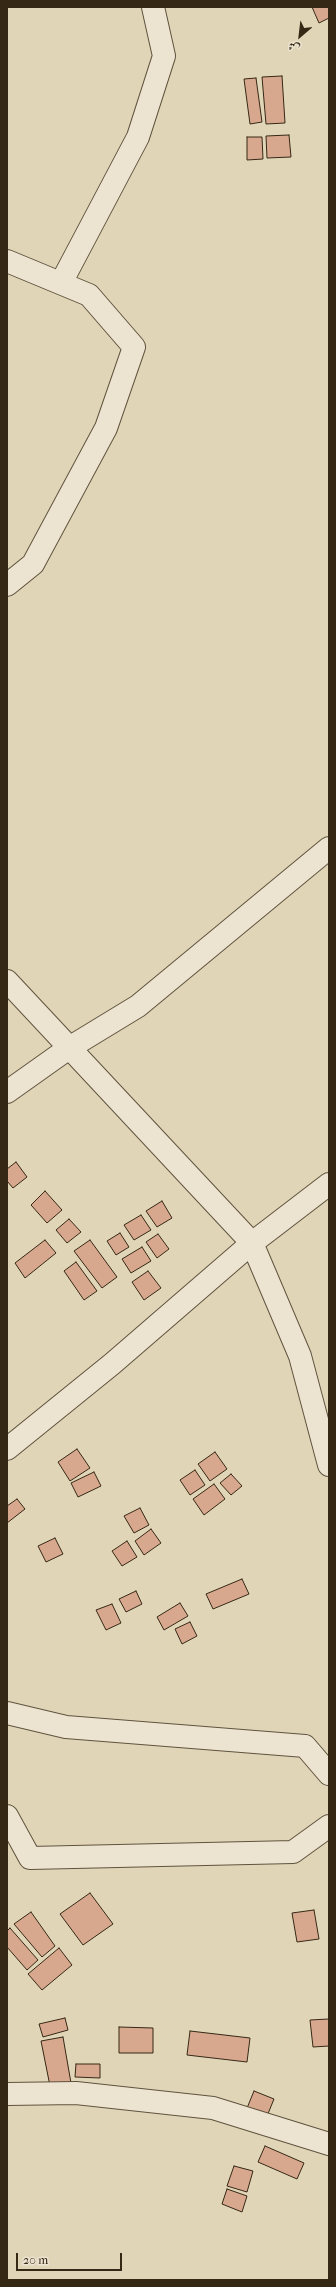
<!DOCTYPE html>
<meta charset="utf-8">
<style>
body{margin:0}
#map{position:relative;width:336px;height:2287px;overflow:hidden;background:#e1d5b8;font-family:"IM FELL French Canon",Amiri,serif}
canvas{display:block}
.frame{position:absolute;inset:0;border:8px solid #352815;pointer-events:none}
.north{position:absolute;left:280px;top:16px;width:40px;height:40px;-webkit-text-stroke:3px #ece4d1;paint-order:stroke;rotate:208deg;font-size:11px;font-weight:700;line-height:16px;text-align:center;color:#352815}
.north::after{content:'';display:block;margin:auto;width:14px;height:18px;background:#352815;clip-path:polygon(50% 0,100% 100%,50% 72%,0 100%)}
.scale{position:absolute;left:16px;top:2253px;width:106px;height:18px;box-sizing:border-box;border:2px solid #352815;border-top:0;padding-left:5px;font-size:12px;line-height:14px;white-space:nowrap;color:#352815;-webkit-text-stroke:3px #ece4d1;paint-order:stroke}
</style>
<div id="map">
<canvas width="336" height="2287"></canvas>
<div class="frame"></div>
<div class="north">ش</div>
<div class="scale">20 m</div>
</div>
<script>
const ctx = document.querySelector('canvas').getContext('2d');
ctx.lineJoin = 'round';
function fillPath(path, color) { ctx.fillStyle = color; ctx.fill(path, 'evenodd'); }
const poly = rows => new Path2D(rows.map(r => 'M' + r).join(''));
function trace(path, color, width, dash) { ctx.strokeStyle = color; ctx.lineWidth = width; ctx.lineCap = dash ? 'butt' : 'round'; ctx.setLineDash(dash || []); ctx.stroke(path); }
const building = poly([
 [312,7,329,7,329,18,319,23,312,7],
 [282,76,285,123,266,124,262,77,282,76],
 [256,78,262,122,250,124,244,79,256,78],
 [289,135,291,157,267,158,266,136,289,135],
 [247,137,262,137,263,159,247,160,247,137],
 [16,1162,27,1177,13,1188,7,1181,7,1169,16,1162],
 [45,1191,62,1210,47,1223,31,1205,45,1191],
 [162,1201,172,1218,157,1227,146,1211,162,1201],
 [141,1215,151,1230,134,1240,124,1225,141,1215],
 [69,1219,81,1232,67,1243,56,1230,69,1219],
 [120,1233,129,1247,116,1255,107,1241,120,1233],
 [158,1234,169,1249,157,1258,146,1242,158,1234],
 [45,1240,56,1253,25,1278,15,1263,45,1240],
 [90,1240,117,1277,102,1288,74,1251,90,1240],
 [142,1247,151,1261,131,1273,122,1259,142,1247],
 [76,1262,97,1291,84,1300,64,1271,76,1262],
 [148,1271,161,1288,144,1300,132,1282,148,1271],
 [77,1449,90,1468,70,1481,58,1462,77,1449],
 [215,1452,227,1469,210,1481,198,1464,215,1452],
 [195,1470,205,1485,190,1495,180,1480,195,1470],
 [94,1472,101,1486,78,1497,71,1483,94,1472],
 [231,1474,242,1486,231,1495,220,1483,231,1474],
 [214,1484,225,1499,204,1515,193,1499,214,1484],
 [17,1499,25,1509,7,1523,7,1506,17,1499],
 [140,1508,149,1525,134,1533,124,1516,140,1508],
 [151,1529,161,1543,144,1555,135,1541,151,1529],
 [55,1538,63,1554,46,1562,38,1546,55,1538],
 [127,1541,137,1557,122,1566,112,1551,127,1541],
 [242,1579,249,1594,213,1609,206,1594,242,1579],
 [136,1591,142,1604,126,1612,119,1599,136,1591],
 [180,1603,188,1616,164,1630,157,1617,180,1603],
 [112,1604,121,1623,106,1630,96,1610,112,1604],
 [190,1622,197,1636,182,1644,175,1629,190,1622],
 [90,1893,113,1924,83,1945,60,1914,90,1893],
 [314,1910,319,1939,297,1942,292,1913,314,1910],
 [31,1912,55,1946,42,1957,14,1924,31,1912],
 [10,1928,38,1960,27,1970,7,1947,7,1931,10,1928],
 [59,1948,72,1965,42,1990,28,1974,59,1948],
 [65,2018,68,2030,43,2037,39,2024,65,2018],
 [329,2019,329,2046,313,2047,310,2020,329,2019],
 [119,2027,153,2028,153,2053,119,2053,119,2027],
 [190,2031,250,2038,247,2062,187,2055,190,2031],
 [63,2037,71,2083,50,2086,41,2041,63,2037],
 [76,2064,100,2064,100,2078,75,2077,76,2064],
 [254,2091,274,2099,265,2121,245,2113,254,2091],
 [265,2146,304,2163,297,2179,258,2162,265,2146],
 [234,2166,253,2171,247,2192,227,2186,234,2166],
 [227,2189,247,2196,242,2212,222,2204,227,2189]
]);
const street = poly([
 [7,261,89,295,134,347,106,428,33,564,7,585],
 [61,283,138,137,164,56,153,7],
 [7,981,252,1243,300,1356,329,1465],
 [7,1092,69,1048,138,1006,329,848],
 [7,1449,112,1364,252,1243,329,1184],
 [7,1713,66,1727,305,1746,329,1774],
 [7,1816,30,1858,293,1852,329,1826],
 [7,2094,76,2093,213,2108,329,2144]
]);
fillPath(building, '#d8a88e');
trace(building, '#352815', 1);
trace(street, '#60533e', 24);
trace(street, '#ece4d1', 22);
</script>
